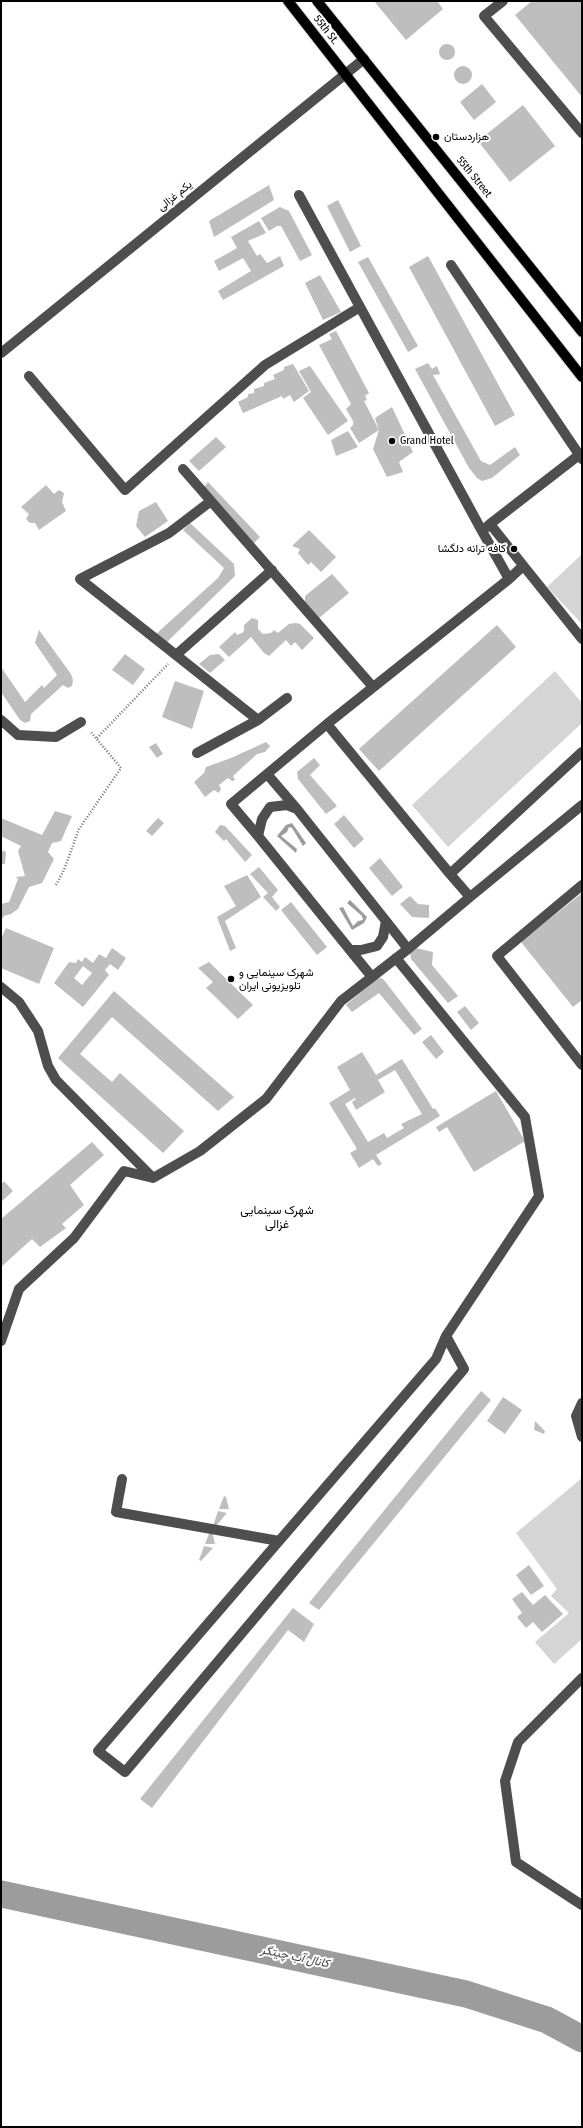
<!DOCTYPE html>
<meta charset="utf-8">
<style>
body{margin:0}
#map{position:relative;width:583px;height:2128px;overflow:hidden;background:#fff;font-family:"Fira Sans Condensed",sans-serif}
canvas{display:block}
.frame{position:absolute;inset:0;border:2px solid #000;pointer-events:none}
</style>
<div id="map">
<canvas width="583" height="2128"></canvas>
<div class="frame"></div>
</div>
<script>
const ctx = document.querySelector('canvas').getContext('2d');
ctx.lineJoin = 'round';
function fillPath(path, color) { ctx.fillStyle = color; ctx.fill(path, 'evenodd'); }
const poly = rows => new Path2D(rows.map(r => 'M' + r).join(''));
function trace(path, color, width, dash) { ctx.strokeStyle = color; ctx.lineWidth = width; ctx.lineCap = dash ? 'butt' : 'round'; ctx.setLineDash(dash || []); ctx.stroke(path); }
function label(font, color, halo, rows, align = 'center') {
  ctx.font = font + ' "Fira Sans Condensed",Vazirmatn,sans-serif'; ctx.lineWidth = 4; ctx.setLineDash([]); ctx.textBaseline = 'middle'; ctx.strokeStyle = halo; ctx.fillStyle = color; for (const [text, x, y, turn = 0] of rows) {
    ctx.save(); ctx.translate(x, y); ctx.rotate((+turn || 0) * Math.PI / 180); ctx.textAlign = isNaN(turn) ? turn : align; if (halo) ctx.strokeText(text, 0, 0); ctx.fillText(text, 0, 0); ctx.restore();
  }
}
const green = poly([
 [582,554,582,624,547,587],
 [555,671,582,703,582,723,448,847,412,805],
 [582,1478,582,1639,554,1664,535,1642,569,1613,551,1596,557,1589,516,1533]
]);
const water = poly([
 [292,823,306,843,303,846,292,828,289,827,287,832,281,836,297,849,296,853,277,836,286,825],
 [350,900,367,917,364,923,352,930,339,908,343,907,353,926,358,921,363,920,362,916,347,903]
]);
const river = poly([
 [1,1894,466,1994,547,2020,582,2039]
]);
const building = poly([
 [374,1,437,1,443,9,406,40],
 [532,1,582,1,582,97,515,15],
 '439 52a8 8 0 1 1 16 0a8 8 0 1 1-16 0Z',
 '454 75a9 9 0 1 1 18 0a9 9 0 1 1-18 0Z',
 [482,84,496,102,474,120,460,102],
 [523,105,555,146,510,182,478,141],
 [269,185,274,200,214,237,209,221],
 [338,200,361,246,350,252,327,206],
 [280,207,289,211,312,255,300,261,281,226,277,226,269,231,261,218],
 [259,221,266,233,248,241,257,256,260,254,267,263,280,256,284,266,223,300,218,291,251,271,243,258,219,271,214,261,237,248,231,237],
 [428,256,515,415,495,426,409,267],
 [368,257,418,346,408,352,358,262],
 [320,275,341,312,323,320,305,283],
 [336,331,369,393,365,396,367,400,364,401,379,430,359,443,350,428,353,425,353,421,346,409,351,404,319,345,332,339,329,334],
 [428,363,432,369,437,366,440,374,433,375,481,461,490,465,515,447,520,455,492,478,482,481,477,478,469,468,415,369],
 [293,364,309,391,294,402,290,395,283,399,282,396,243,413,238,402,248,397,248,394,254,393,254,389,264,386,264,383,275,379,273,375,284,370,284,367],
 [310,366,348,421,328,435,303,398,311,392,299,371],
 [392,407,413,452,399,462,403,472,387,477,373,449,379,430,375,418],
 [348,431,358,447,336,456,331,440],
 [216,437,226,447,199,471,189,461],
 [208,482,260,537,253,544,204,487],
 [46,485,54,494,59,490,64,493,62,502,66,511,39,530,35,523,30,523,26,519,29,514,21,507],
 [156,502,168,521,145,537,136,526,139,511],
 [190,523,234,564,235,576,167,642,156,634,218,578,224,568,183,530],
 [309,530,336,557,321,572,311,562,308,565,298,553,300,549,292,546],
 [332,574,349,593,319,618,305,603,305,596],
 [252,618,258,620,258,629,263,634,271,633,274,630,278,633,289,624,296,623,300,624,314,638,302,650,295,642,291,646,286,640,269,656,264,653,251,637,229,657,219,647,235,632,237,635,242,633,244,631,244,625],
 [497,625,516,647,379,771,359,749],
 [39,630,71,674,73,680,72,686,68,688,63,685,31,714,30,721,25,723,20,720,1,692,1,667,25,702,42,685,44,688,57,675,35,643],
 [125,654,145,669,133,685,112,670],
 [219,654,225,660,210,673,199,664,210,655],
 [175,681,204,691,192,729,162,717],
 [266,742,270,746,265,752,257,754,233,776,235,780,232,781,228,778,219,785,221,789,219,793,214,790,205,797,194,782,204,773,206,767,231,758],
 [156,743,163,754,157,758,149,747],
 [314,758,320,765,310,775,337,806,326,814,298,779,297,772],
 [55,811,72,816,61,841,52,843,48,852,54,859,42,883,29,887,18,909,11,914,4,916,1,920,1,904,9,902,18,879,16,877,25,876,18,851,21,846,1,836,1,818,42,835],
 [344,815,364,839,354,848,334,824],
 [158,818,164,823,152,836,146,831],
 [220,825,225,826,252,855,245,862,226,839,224,841,215,832],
 [1,850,6,852,5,864,1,864],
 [380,858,403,887,392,896,369,868],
 [259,867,278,890,272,897,280,907,276,911,263,897,268,893,250,874],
 [247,875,261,897,225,921,236,948,230,951,217,917,236,906,224,886],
 [582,893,582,1000,573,1007,521,942],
 [410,896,418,904,429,905,429,918,412,917,400,904],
 [291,902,327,947,317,955,281,910],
 [6,928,54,948,39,984,1,968,1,939],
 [112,948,126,958,118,970,110,964,105,970,109,975,83,1007,54,983,69,962,76,963,78,959,82,962,85,957,93,963,99,954,106,958],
 [83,966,92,973,82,985,74,978],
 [416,948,433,952,432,965,458,996,448,1003,411,959,410,952],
 [209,962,253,1005,238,1019,206,988,213,982,198,968],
 [381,978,384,980,422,1029,414,1035,379,993,352,1012,346,1005,376,979],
 [114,991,234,1097,218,1111,112,1017,80,1054,112,1082,120,1073,184,1131,163,1153,58,1058],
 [465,1006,479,1023,471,1030,457,1012],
 [431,1035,444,1052,436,1059,422,1042],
 [362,1052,376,1075,402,1059,433,1109,435,1108,440,1116,376,1155,382,1164,378,1166,373,1159,359,1168,350,1153,357,1149,329,1103,350,1090,337,1067],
 [395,1070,422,1114,401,1124,404,1128,387,1138,384,1133,368,1142,345,1104,355,1098,356,1099,352,1102,356,1110,385,1092,378,1080],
 [496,1091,525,1141,474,1172,447,1127,439,1132,436,1127],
 [92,1142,104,1155,70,1185,84,1205,62,1224,66,1228,40,1247,32,1239,1,1267,1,1219],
 [4,1181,13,1191,1,1202,1,1185],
 [481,1391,491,1400,319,1610,309,1603],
 [503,1397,522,1410,505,1434,487,1421],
 [535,1421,545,1431,544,1434,534,1430],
 [224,1496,226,1497,229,1509,219,1509],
 [218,1511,227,1513,216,1526,213,1526],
 [210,1531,212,1531,215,1544,205,1544],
 [204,1546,213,1548,201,1561,199,1560],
 [529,1565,544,1586,531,1595,516,1575],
 [522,1592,533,1605,545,1595,563,1614,542,1632,533,1622,526,1628,517,1617,522,1613,512,1599],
 [293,1608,314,1624,304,1642,288,1630,152,1808,140,1799]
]);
const path = poly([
 [97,738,168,664],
 [56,885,64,870,79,829,121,768,90,731]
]);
const minor = poly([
 [503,1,484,16,582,133],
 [299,195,482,531,490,524],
 [451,265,582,459],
 [1,353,364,59],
 [29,376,125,490,265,365,360,307],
 [579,455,490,524,582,639],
 [183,469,373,687],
 [482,531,509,579,327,724,450,874,582,752],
 [509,579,523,566],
 [176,655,80,579,169,533,211,501],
 [1,720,18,735,56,737,81,722],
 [258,720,287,698],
 [197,753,258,720,176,655,272,570],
 [267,774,297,809],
 [258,836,231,804,327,724],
 [582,885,497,956,582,1065],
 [470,897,582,805],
 [386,921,408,949],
 [350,950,361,950,377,946,383,937,386,921,297,809,287,805,270,807,262,819,258,836,350,950,372,977],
 [396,958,525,1117,539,1196,446,1336,436,1359,98,1751,125,1772,464,1369,446,1336],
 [1,987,19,1002,38,1031,48,1066,56,1080,153,1178],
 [1,1341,19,1289,74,1238,124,1171,153,1178,200,1151,266,1099,341,1001,408,949,470,897,450,874],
 [582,1403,576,1416,582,1437],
 [122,1479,116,1512,279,1541],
 [582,1678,518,1742,505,1781,516,1862,582,1905]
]);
const major = poly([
 [288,1,582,377],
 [317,1,582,332]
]);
const markers = [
 [436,137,4,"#000"],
 [392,441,4,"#000"],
 [514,549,4,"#000"],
 [231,979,4,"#000"]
];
const streetNames = [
 ["55th St.",326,30,52],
 ["55th Street",474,177,51],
 ["یکم غزالی",175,196,-39]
];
const poiNames = [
 ["هزاردستان",444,137],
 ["Grand Hotel",400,441],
 ["کافه ترانه دلگشا",506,549,"right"],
 ["شهرک سینمایی و",239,973],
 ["تلویزیونی ایران",239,986]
];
const neighbourhoodNames = [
 ["شهرک سینمایی",277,1211],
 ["غزالی",277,1225]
];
const waterNames = [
 ["کانال آب چیتگر",295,1957,12]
];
fillPath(green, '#d5d5d5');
fillPath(water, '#9c9c9c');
trace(river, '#9c9c9c', 27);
fillPath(building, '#bebebe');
trace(major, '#dbdbdb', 12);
trace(path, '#707070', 2.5, [1, 2]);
trace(minor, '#4e4e4e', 10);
trace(major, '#000', 10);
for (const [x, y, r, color] of markers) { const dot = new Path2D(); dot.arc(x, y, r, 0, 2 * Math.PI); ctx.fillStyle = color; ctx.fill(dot); trace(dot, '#fff', 1.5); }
label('11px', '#000', '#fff', streetNames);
label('11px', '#000', '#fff', poiNames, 'left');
label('12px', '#000', '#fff', neighbourhoodNames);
label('italic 12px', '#3d3d3d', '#fff', waterNames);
</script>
